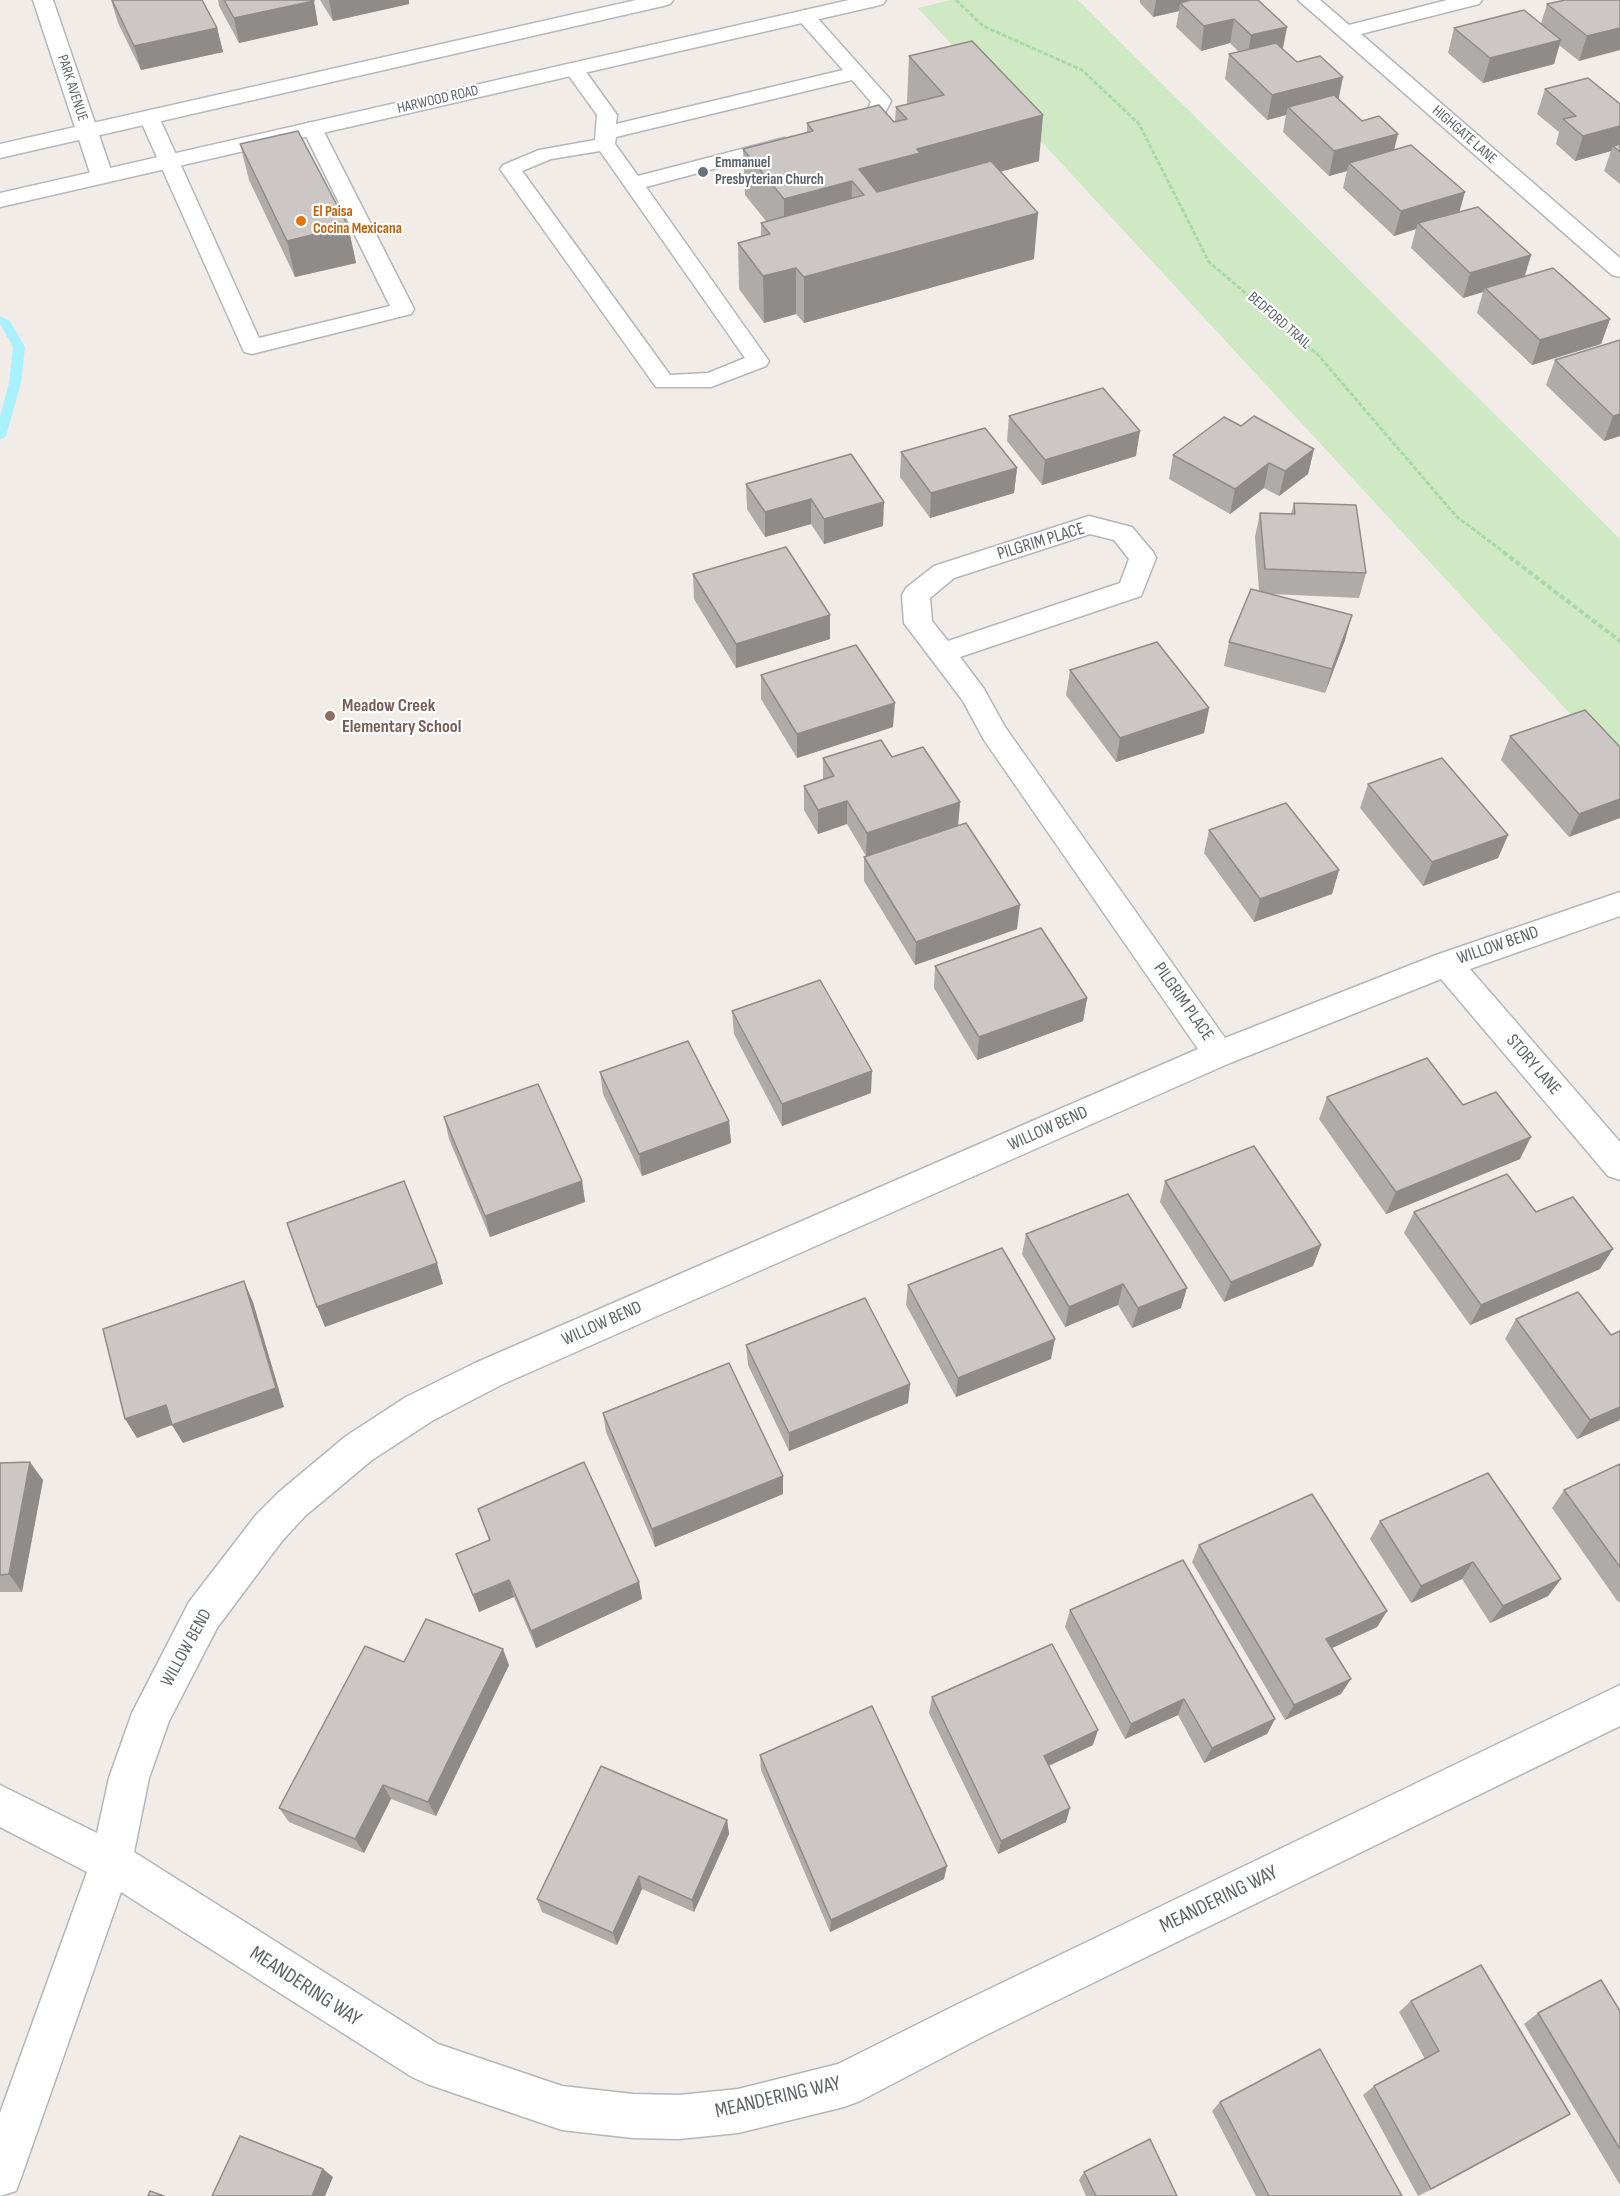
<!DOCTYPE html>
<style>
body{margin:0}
canvas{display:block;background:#f1ece7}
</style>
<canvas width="1620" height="2196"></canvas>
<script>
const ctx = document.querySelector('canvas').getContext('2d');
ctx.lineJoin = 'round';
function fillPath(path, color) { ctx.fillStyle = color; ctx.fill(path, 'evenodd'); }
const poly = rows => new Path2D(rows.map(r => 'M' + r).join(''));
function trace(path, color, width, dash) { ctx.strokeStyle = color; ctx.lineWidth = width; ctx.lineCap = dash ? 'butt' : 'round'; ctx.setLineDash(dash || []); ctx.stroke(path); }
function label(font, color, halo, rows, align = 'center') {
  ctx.font = font + ' "Sofia Sans Condensed",sans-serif'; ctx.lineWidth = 4.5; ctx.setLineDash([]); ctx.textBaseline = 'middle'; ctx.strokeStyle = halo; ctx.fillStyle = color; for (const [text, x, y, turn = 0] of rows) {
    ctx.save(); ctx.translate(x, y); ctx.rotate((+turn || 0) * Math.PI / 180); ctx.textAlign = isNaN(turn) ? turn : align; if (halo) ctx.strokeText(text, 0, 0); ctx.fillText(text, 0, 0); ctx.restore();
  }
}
const green = poly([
 [951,0,1078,0,1620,539,1620,768,918,8]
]);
const stream = poly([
 [0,316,10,321,25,347,21,383,6,436,0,440,0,416,9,383,13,347,0,324,0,316]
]);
const pathFar1 = poly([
 [956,0,983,26,1082,70,1139,124,1209,262,1318,355,1456,516,1505,553]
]);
const path = poly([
 [1503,552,1620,641]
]);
const lane = poly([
 [805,10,812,12,888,97,891,101,882,119,854,131,840,131,837,127,840,123,867,111,871,102,852,80,616,137,615,144,638,176,784,138,791,140,794,144,791,148,646,187,769,361,766,366,711,387,656,387,500,169,503,165,539,150,595,140,597,115,564,69,567,65,581,65,617,115,616,124,843,70,795,16,805,10],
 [600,151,745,358,708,373,670,375,522,171,551,159,600,151],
 [149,111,156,113,159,117,259,338,390,306,302,128,305,124,312,122,319,124,322,128,414,309,411,314,252,354,244,352,139,117,142,113,149,111]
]);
const street = poly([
 [33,0,53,0,113,176,110,181,94,181,91,176,33,0],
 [1298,0,1320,0,1349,25,1447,0,1482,0,1479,4,1361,34,1620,258,1620,277,1612,275,1298,0],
 [1089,516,1132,527,1153,552,1156,558,1141,596,960,657,984,689,1005,727,1225,1038,1436,955,1620,892,1620,916,1470,969,1620,1142,1620,1180,1608,1176,1441,979,1230,1063,501,1385,432,1421,372,1460,305,1516,282,1541,217,1628,169,1721,149,1778,134,1852,438,2044,562,2086,633,2094,679,2095,738,2089,838,2064,954,2006,1620,1685,1620,1726,984,2036,860,2101,844,2107,738,2133,679,2139,633,2138,562,2130,427,2084,412,2077,121,1892,22,2175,16,2191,0,2196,0,2113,87,1872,0,1827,0,1785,97,1833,109,1778,132,1713,189,1602,256,1515,279,1492,346,1436,406,1397,475,1363,1198,1049,984,740,963,701,904,623,902,595,906,588,934,566,1089,516],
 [1090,534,1114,540,1129,559,1120,583,948,641,932,621,930,598,954,578,1090,534]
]);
const secondary = poly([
 [636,0,673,0,670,4,663,6,0,158,0,144,636,0],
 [849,0,886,0,883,4,876,6,0,207,0,193,849,0]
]);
const wall = poly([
 [111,0,217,28,223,52,141,70,118,23],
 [218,0,313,0,318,25,239,43,219,6],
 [320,0,409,0,409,4,333,21],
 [1140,0,1258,0,1287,27,1283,49,1395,150,1459,212,1531,255,1525,276,1610,319,1601,344,1532,365,1477,313,1483,292,1463,298,1411,248,1416,229,1394,236,1343,188,1347,171,1329,176,1283,132,1286,115,1267,120,1225,79,1229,54,1239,52,1230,43,1201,51,1176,27,1179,11,1153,17,1140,3],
 [1620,0,1579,61,1559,45,1554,64,1483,83,1448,53,1454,28,1541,24,1547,4],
 [909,56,1039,161,1000,172,1034,259,804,323,796,314,764,323,739,289,738,243,761,236,761,223,766,221,745,195,743,149,807,133,807,123,895,122,896,107,908,104,907,102],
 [1545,89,1620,104,1620,184,1604,171,1611,151,1575,161,1556,144,1559,132,1537,114],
 [240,144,348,226,356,263,295,277,249,180],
 [1620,340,1620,436,1604,441,1546,385,1555,360],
 [1009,416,1136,456,1042,485,1007,441],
 [1241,426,1314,449,1308,474,1279,496,1264,488,1230,514,1169,479,1173,455],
 [901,452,1017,468,1014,493,930,518,900,477],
 [851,454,883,526,824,544,811,524,765,537,747,509,746,484],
 [1294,503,1366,573,1359,598,1271,594,1345,640,1325,693,1224,666,1229,642,1259,591,1255,537,1260,513,1291,514],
 [693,574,830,639,736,668,694,599],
 [1070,670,1209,708,1204,733,1116,762,1066,695],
 [761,675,893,727,797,758,761,699],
 [1510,736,1620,747,1569,837,1501,760],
 [892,757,960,802,958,826,866,856,847,824,818,834,804,810,804,786,823,780,823,758],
 [1368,784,1508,835,1498,858,1423,886,1360,808],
 [1209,830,1339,870,1332,894,1254,922,1204,853],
 [864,857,1017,929,915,965,864,881],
 [935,966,1087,998,1083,1021,977,1060,934,988],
 [732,1011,871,1093,782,1126,734,1034],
 [600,1072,729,1121,731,1143,642,1176,603,1094],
 [1327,1097,1463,1105,1520,1159,1386,1214,1319,1119],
 [444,1117,582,1181,585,1202,490,1237,449,1139],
 [1165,1181,1321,1245,1313,1266,1224,1302,1160,1202],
 [1414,1212,1536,1212,1600,1269,1470,1325,1404,1233],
 [1026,1234,1181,1308,1132,1328,1118,1305,1065,1327,1022,1254],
 [908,1285,1051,1359,956,1397,906,1305],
 [1516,1319,1611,1335,1620,1420,1577,1439,1505,1339],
 [746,1345,910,1384,908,1403,789,1451,748,1365],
 [603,1413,783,1494,655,1547,606,1432],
 [0,1463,43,1480,22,1592,0,1592],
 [1620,1464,1620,1601,1618,1602,1552,1508,1564,1490],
 [478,1509,639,1582,642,1599,536,1648,514,1597,479,1612,456,1554,489,1540],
 [1380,1521,1561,1579,1548,1596,1490,1623,1462,1579,1411,1603,1370,1539],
 [1199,1545,1387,1611,1377,1627,1332,1648,1341,1694,1285,1720,1192,1562],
 [1070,1610,1275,1719,1267,1734,1204,1763,1178,1715,1125,1739,1065,1627],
 [404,1662,509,1665,436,1816,391,1799,364,1853,289,1822,279,1808],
 [932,1697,1093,1745,1049,1766,1066,1822,998,1854,929,1713],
 [760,1755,944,1879,830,1932,761,1770],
 [727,1820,729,1834,694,1912,642,1889,617,1945,542,1912,537,1899],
 [1411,2001,1570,2114,1418,2196,1363,2095,1374,2086,1425,2059,1399,2012],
 [1620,2011,1620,2185,1524,2024,1538,2013],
 [1220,2102,1402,2196,1256,2196,1212,2111],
 [1084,2172,1177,2196,1086,2196,1079,2180]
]);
const shadedWall = poly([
 [329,0,409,0,409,4,333,21],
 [1156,0,1225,0,1180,3,1179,11,1153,17],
 [314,1,318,25,239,43,234,18],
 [1234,19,1230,43,1201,51,1204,26],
 [1287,27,1282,51,1247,60,1251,35],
 [217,28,223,52,141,70,134,46],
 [1620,28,1620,50,1579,61,1587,36],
 [1561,40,1554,64,1483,83,1490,58],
 [1343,77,1338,102,1288,107,1286,115,1267,120,1272,95],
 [1043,115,1039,161,919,194,864,195,859,169,917,149],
 [1620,126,1620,148,1613,146,1611,151,1575,161,1583,136],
 [1398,134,1392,159,1349,163,1347,171,1329,176,1334,151],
 [852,181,851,227,784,245,784,199],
 [1465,192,1458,217,1418,223,1416,229,1394,236,1401,211],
 [1038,213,1034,259,804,323,804,277],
 [348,226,356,263,295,277,287,241],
 [1531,255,1523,280,1485,288,1483,292,1463,298,1470,273],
 [796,268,796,314,764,323,763,276],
 [1610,319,1601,344,1532,365,1540,340],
 [1620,414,1620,436,1604,441,1613,416],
 [1140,431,1136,456,1042,485,1045,460],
 [1314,449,1308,474,1279,496,1285,471],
 [1269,463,1264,488,1230,514,1235,489],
 [1017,468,1014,493,930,518,931,493],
 [811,499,811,524,765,537,765,512],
 [884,502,883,526,824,544,824,519],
 [830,615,830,639,736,668,736,644],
 [1352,615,1345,640,1325,693,1332,669],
 [895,703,893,727,797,758,797,734],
 [1209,708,1204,733,1116,762,1120,738],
 [1620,799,1620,818,1569,837,1579,814],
 [847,801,847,824,818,834,818,810],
 [960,802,958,826,866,856,867,833],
 [1508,835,1498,858,1423,886,1432,862],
 [1339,870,1332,894,1254,922,1260,899],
 [1020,905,1017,929,915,965,916,942],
 [1087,998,1083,1021,977,1060,979,1037],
 [872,1071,871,1093,782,1126,782,1104],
 [729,1121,731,1143,642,1176,639,1154],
 [1531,1137,1520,1159,1386,1214,1396,1192],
 [582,1181,585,1202,490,1237,485,1216],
 [1321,1245,1313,1266,1224,1302,1231,1282],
 [1613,1249,1600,1269,1470,1325,1481,1305],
 [437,1263,443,1284,325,1327,317,1307],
 [244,1281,253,1302,284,1407,183,1443,172,1425,137,1438,125,1419,166,1405],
 [1123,1284,1118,1305,1065,1327,1069,1307],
 [1187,1288,1181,1308,1132,1328,1138,1308],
 [1055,1339,1051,1359,956,1397,958,1378],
 [910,1384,908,1403,789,1451,789,1433],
 [1620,1407,1620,1420,1577,1439,1590,1420],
 [30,1462,43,1480,22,1592,9,1574],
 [783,1476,783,1494,655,1547,652,1529],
 [1473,1562,1462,1579,1411,1603,1421,1586],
 [1561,1579,1548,1596,1490,1623,1503,1606],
 [509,1580,514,1597,479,1612,473,1595],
 [639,1582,642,1599,536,1648,531,1631],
 [1387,1611,1377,1627,1317,1655,1326,1639],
 [503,1649,509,1665,436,1816,428,1802],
 [1351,1679,1341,1694,1285,1720,1294,1705],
 [1184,1699,1178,1715,1125,1739,1131,1724],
 [1275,1719,1267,1734,1204,1763,1212,1748],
 [1098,1730,1093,1745,1039,1770,1044,1756],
 [383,1785,391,1799,364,1853,355,1839],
 [1070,1808,1066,1822,998,1854,1001,1841],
 [727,1820,729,1834,694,1912,692,1900],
 [947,1866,944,1879,830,1932,831,1920],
 [639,1876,642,1889,617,1945,613,1933],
 [1570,2114,1555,2123,1419,2196,1431,2189],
 [323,2169,333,2177,325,2196,312,2196]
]);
const building = poly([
 [112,0,202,0,217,28,134,46,112,0],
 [224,0,313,0,314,1,234,18,224,0],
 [1191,0,1258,0,1287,27,1251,35,1234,19,1204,26,1180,3,1191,0],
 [1565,0,1620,0,1620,28,1587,36,1547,4,1565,0],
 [1524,10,1561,40,1490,58,1454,28,1524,10],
 [972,41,1043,115,917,149,920,153,859,169,877,192,991,161,1038,213,804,277,796,268,763,276,738,243,770,234,761,223,864,195,852,181,784,199,743,149,813,131,807,123,879,105,894,122,907,119,896,107,944,95,909,56,972,41],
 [1276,43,1297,62,1320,56,1343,77,1272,95,1229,54,1276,43],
 [1588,78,1620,104,1620,126,1583,136,1563,119,1576,116,1545,89,1588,78],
 [1334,95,1362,121,1379,116,1398,134,1334,151,1288,107,1334,95],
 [298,131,348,226,287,241,240,144,298,131],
 [1620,144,1620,152,1613,146,1620,144],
 [1411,145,1465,192,1401,211,1349,163,1411,145],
 [1478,207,1531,255,1470,273,1418,223,1478,207],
 [1553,268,1610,319,1540,340,1485,288,1553,268],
 [1620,340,1620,414,1613,416,1555,360,1620,340],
 [1103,388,1140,431,1045,460,1009,416,1103,388],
 [1254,416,1314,449,1285,471,1269,463,1235,489,1173,455,1224,417,1241,426,1254,416],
 [985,428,1017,468,931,493,901,452,985,428],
 [851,454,884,502,824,519,811,499,765,512,746,484,851,454],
 [1294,503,1356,505,1366,573,1265,569,1260,513,1295,514,1294,503],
 [786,547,830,615,736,644,693,574,786,547],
 [1251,589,1352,615,1332,669,1229,642,1251,589],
 [1157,642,1209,708,1120,738,1070,670,1157,642],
 [856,645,895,703,797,734,761,675,856,645],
 [1585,710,1620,747,1620,799,1579,814,1510,736,1585,710],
 [881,740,892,757,923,747,960,802,867,833,847,801,818,810,804,786,834,776,823,758,881,740],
 [1442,758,1508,835,1432,862,1368,784,1442,758],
 [1286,803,1339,870,1260,899,1209,830,1286,803],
 [966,823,1020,905,916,942,864,857,966,823],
 [1041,928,1087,998,979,1037,935,966,1041,928],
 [820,980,872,1071,782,1104,732,1011,820,980],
 [688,1041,729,1121,639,1154,600,1072,688,1041],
 [1427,1058,1463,1105,1496,1092,1531,1137,1396,1192,1327,1097,1427,1058],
 [538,1084,582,1181,485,1216,444,1117,538,1084],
 [1254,1146,1321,1245,1231,1282,1165,1181,1254,1146],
 [1507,1174,1536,1212,1573,1197,1613,1249,1481,1305,1414,1212,1507,1174],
 [404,1181,437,1263,317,1307,287,1223,404,1181],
 [1128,1194,1187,1288,1138,1308,1123,1284,1069,1307,1026,1234,1128,1194],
 [1002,1248,1055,1339,958,1378,908,1285,1002,1248],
 [244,1281,276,1388,172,1425,166,1405,125,1419,103,1329,244,1281],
 [1578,1292,1611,1335,1620,1331,1620,1407,1590,1420,1516,1319,1578,1292],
 [865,1298,910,1384,789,1433,746,1345,865,1298],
 [729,1363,783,1476,652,1529,603,1413,729,1363],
 [30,1462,9,1574,0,1575,0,1463,30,1462],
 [584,1462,639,1582,531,1631,509,1580,473,1595,456,1554,490,1540,478,1509,584,1462],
 [1620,1464,1620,1567,1564,1490,1620,1464],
 [1488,1473,1561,1579,1503,1606,1473,1562,1421,1586,1380,1521,1488,1473],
 [1312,1494,1387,1611,1326,1639,1351,1679,1294,1705,1199,1545,1312,1494],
 [1183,1560,1275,1719,1212,1748,1184,1699,1131,1724,1070,1610,1183,1560],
 [426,1619,503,1649,428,1802,383,1785,355,1839,279,1808,365,1646,404,1662,426,1619],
 [1052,1644,1098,1730,1044,1756,1070,1808,1001,1841,932,1697,1052,1644],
 [872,1706,947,1866,831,1920,760,1755,872,1706],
 [601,1766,727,1820,692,1900,639,1876,613,1933,537,1899,601,1766],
 [1481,1965,1570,2114,1431,2189,1374,2086,1439,2051,1411,2001,1481,1965],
 [1601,1980,1620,2011,1620,2149,1538,2013,1601,1980],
 [1320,2049,1402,2196,1269,2196,1220,2102,1320,2049],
 [240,2136,323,2169,312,2196,212,2196,240,2136],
 [1150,2139,1177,2196,1096,2196,1084,2172,1150,2139],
 [150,2191,164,2196,148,2196,150,2191]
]);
const markers = [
 [703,172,6,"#6b7280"],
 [301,221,6,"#e8710a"],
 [330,716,6,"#8d6e63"]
];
const farStreetnames = [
 ["PARK AVENUE",72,88,72],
 ["HARWOOD ROAD",438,100,-13],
 ["HIGHGATE LANE",1464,135,41],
 ["BEDFORD TRAIL",1279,321,41]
];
const farWorshipnames = [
 ["Emmanuel",715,163],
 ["Presbyterian Church",715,180]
];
const farFoodnames = [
 ["El Paisa",313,212],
 ["Cocina Mexicana",313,229]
];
const streetNames = [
 ["PILGRIM PLACE",1041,542,-17],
 ["WILLOW BEND",1498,946,-19],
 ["PILGRIM PLACE",1183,1002,55],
 ["STORY LANE",1533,1065,49],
 ["WILLOW BEND",1048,1129,-24],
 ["WILLOW BEND",602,1324,-24],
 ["WILLOW BEND",187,1648,-61]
];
const educationNames = [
 ["Meadow Creek",342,706],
 ["Elementary School",342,727]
];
const nearStreetnames = [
 ["MEANDERING WAY",1219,1900,-26],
 ["MEANDERING WAY",305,1987,33],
 ["MEANDERING WAY",778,2098,-13]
];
fillPath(green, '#cee9c3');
fillPath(stream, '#a9f1ff');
trace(lane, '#b2b7ba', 3);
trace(street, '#b2b7ba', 3);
trace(secondary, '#b3b9bc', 3);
trace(pathFar1, '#a7dba6', 3, [4.5, 2]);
trace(path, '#a7dba6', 4, [5, 3]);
fillPath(lane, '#fff');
fillPath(street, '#fff');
fillPath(secondary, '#fff');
fillPath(wall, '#afaba9');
fillPath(shadedWall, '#8f8b89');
fillPath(building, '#ccc7c4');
trace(building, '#8f8b89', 1.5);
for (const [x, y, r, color] of markers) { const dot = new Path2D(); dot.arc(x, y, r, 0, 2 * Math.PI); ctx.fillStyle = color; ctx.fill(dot); trace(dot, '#fff', 2); }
label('15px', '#5e6568', '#fff', farStreetnames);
label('bold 15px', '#5b616d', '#fff', farWorshipnames, 'left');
label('bold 15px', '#c56008', '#fff', farFoodnames, 'left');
label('18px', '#5e6568', '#fff', streetNames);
label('bold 18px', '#785e54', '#fff', educationNames, 'left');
label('21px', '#5e6568', '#fff', nearStreetnames);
</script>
